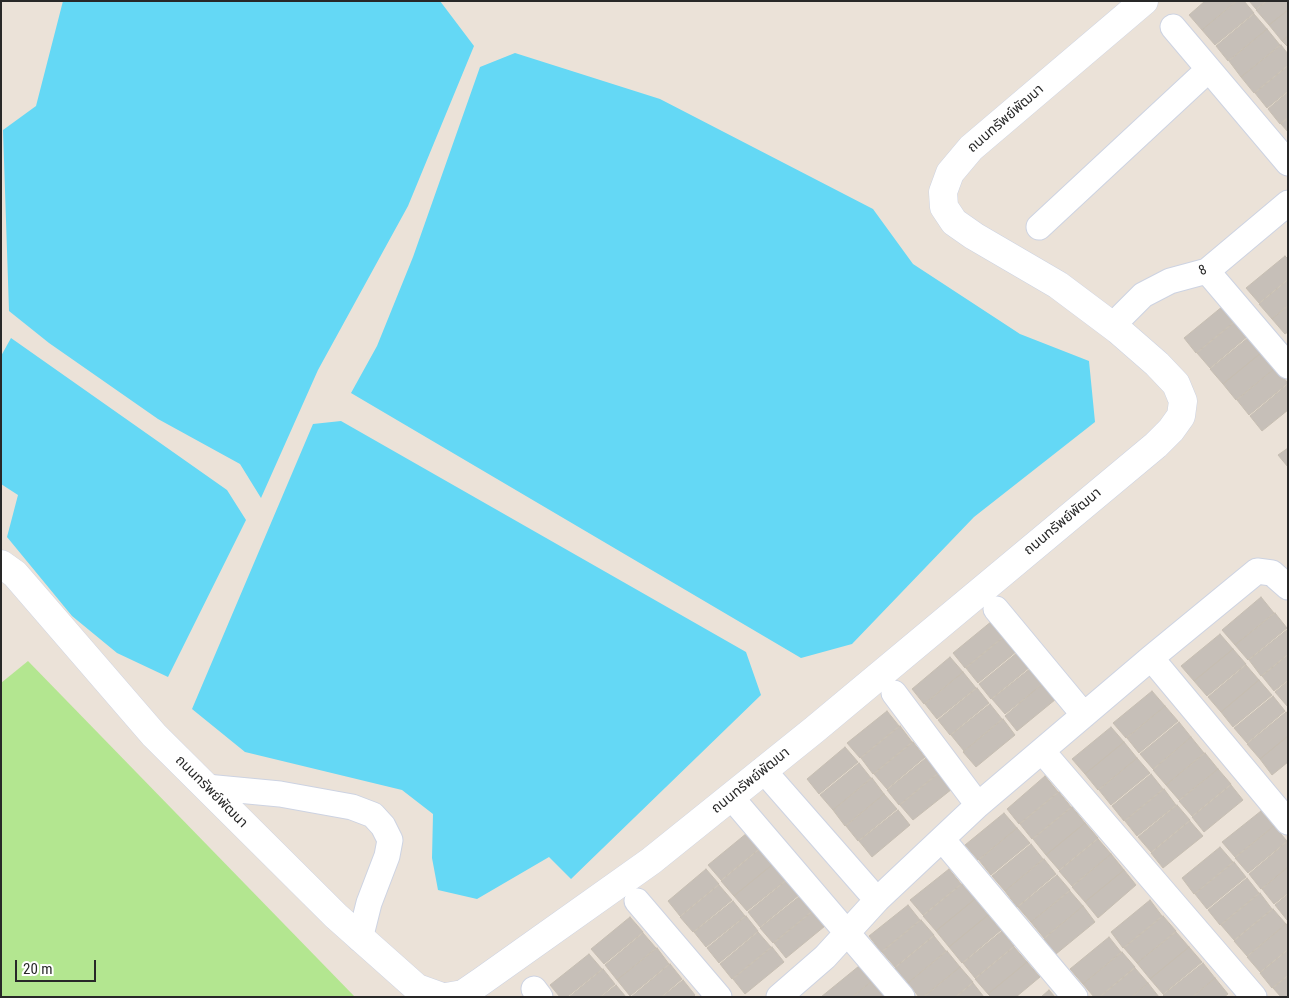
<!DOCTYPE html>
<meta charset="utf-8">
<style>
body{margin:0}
#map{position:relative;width:1289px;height:998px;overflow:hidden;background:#ebe2d8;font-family:"Roboto Condensed",sans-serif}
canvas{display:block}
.frame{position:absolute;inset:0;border:2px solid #282828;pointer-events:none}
.scale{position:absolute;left:15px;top:960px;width:81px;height:22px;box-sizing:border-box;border:2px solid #282828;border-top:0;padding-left:6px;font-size:15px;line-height:18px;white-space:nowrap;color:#282828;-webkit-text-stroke:4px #fff;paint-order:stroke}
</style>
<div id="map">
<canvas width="1289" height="998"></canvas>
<div class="frame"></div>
<div class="scale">20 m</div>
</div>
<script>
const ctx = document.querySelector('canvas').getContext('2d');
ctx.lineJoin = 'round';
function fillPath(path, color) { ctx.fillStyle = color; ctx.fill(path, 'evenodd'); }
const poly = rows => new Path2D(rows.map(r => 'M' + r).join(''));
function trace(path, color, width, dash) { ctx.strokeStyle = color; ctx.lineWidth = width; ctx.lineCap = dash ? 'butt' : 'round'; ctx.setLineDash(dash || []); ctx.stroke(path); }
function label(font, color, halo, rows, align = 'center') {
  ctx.font = font + ' "Roboto Condensed","Noto Sans Thai",sans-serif'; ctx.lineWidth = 4.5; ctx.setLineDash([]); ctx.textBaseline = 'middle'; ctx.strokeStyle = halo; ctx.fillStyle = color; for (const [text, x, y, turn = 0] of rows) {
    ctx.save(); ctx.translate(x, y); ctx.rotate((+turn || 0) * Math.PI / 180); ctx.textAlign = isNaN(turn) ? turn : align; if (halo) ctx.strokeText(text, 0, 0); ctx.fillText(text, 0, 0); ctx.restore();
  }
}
const green = poly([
 [28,661,355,997,1,997,1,683]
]);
const water = poly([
 [63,1,440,1,474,46,408,206,318,370,261,498,240,464,158,419,49,343,9,311,3,130,36,106],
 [515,53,660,99,873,209,913,264,1020,334,1089,361,1095,422,974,517,852,644,801,658,351,393,377,346,413,257,480,67],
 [11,338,227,490,246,520,168,677,117,653,72,616,7,537,18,495,1,484,1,356],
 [341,421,746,652,761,695,571,879,549,857,477,899,438,890,432,858,433,814,402,790,245,752,192,709,313,424]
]);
const building = poly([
 [1205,1,1236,1,1202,30,1189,15,1205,1],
 [1237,1,1244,1,1254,13,1215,45,1202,30,1237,1],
 [1249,1,1266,1,1256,9,1249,1],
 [1267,1,1288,1,1288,10,1269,25,1256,10,1267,1],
 [1288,10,1288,36,1282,41,1269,25,1288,10],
 [1254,14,1267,29,1228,61,1216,46,1254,14],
 [1267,29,1280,45,1241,77,1229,61,1267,29],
 [1288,36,1288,47,1282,41,1288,36],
 [1281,45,1288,54,1288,65,1254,93,1241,77,1281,45],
 [1288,66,1288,91,1267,108,1255,93,1288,66],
 [1288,92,1288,117,1280,124,1268,109,1288,92],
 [1288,118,1288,132,1281,124,1288,118],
 [1285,256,1288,259,1288,279,1259,303,1246,288,1285,256],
 [1288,280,1288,305,1272,319,1259,304,1288,280],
 [1223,306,1235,321,1196,353,1184,338,1223,306],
 [1288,306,1288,332,1285,334,1272,319,1288,306],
 [1236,321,1248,336,1210,368,1197,353,1236,321],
 [1249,337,1262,352,1223,384,1210,369,1249,337],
 [1262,352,1275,368,1236,400,1223,384,1262,352],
 [1275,368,1288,383,1249,415,1237,400,1275,368],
 [1288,384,1288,410,1262,431,1250,416,1288,384],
 [1288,448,1288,467,1278,455,1288,448],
 [1261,597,1274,613,1235,645,1222,630,1261,597],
 [1275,613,1287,628,1248,660,1235,645,1275,613],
 [992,621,1004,636,965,668,953,653,992,621],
 [1288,629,1288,654,1261,676,1249,660,1288,629],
 [1220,634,1233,649,1194,681,1181,666,1220,634],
 [1005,636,1017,651,978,683,966,668,1005,636],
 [1233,649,1246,664,1207,696,1194,681,1233,649],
 [1018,652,1030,667,991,699,979,684,1018,652],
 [1288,655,1288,680,1274,691,1262,676,1288,655],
 [950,657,963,672,924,704,912,689,950,657],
 [1246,665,1259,680,1221,712,1208,697,1246,665],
 [1031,668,1044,683,1005,714,992,699,1031,668],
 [963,672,976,688,937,719,925,704,963,672],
 [1259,680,1272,695,1233,727,1221,712,1259,680],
 [1288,681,1288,707,1275,692,1288,681],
 [1043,683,1056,699,1017,731,1005,716,1043,683],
 [977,688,989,703,950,735,938,720,977,688],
 [1152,691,1165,706,1126,738,1113,723,1152,691],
 [1273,696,1285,711,1247,743,1234,728,1273,696],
 [990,704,1002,719,964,751,951,735,990,704],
 [1165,706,1178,721,1139,753,1127,738,1165,706],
 [887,711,899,726,860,758,847,743,887,711],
 [1286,712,1288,714,1288,736,1260,759,1247,744,1286,712],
 [1003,719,1015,735,976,767,963,752,1003,719],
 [1179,722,1191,737,1153,769,1140,754,1179,722],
 [900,726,912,742,873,774,861,758,900,726],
 [1111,727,1124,742,1085,774,1072,759,1111,727],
 [1288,736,1288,762,1272,775,1260,759,1288,736],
 [1191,737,1204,753,1166,785,1153,770,1191,737],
 [913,742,925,757,887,789,874,774,913,742],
 [1124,742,1137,758,1098,790,1085,774,1124,742],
 [845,747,858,762,819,794,807,779,845,747],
 [1205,753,1218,769,1179,800,1166,785,1205,753],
 [926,758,938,773,899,805,887,790,926,758],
 [1137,758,1150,773,1111,805,1099,790,1137,758],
 [859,763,871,778,833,810,820,795,859,763],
 [1218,769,1231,784,1192,816,1179,801,1218,769],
 [939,773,952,789,913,820,900,805,939,773],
 [1151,774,1163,789,1124,821,1112,806,1151,774],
 [1045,776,1058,792,1019,824,1007,809,1045,776],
 [872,778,884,794,845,826,833,810,872,778],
 [1231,785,1243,800,1204,832,1192,817,1231,785],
 [1164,789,1176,805,1137,836,1125,821,1164,789],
 [1059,792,1071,807,1032,839,1020,824,1059,792],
 [884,794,897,809,858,841,846,826,884,794],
 [1177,805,1190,820,1151,852,1138,837,1177,805],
 [1072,807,1085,823,1046,855,1033,839,1072,807],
 [898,810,910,825,872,857,859,841,898,810],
 [1261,811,1274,826,1235,857,1222,842,1261,811],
 [1004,813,1017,828,978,860,965,845,1004,813],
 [1190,821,1203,836,1163,868,1151,853,1190,821],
 [1085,823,1098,838,1059,870,1046,855,1085,823],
 [1274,826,1287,841,1248,873,1235,858,1274,826],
 [1017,828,1030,843,991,875,979,860,1017,828],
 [747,833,760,848,721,880,708,865,747,833],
 [1098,839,1111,854,1072,886,1059,871,1098,839],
 [1288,841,1288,867,1261,889,1249,874,1288,841],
 [1031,844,1043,859,1005,891,992,876,1031,844],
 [1220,847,1233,862,1194,894,1182,878,1220,847],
 [760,849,773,864,734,896,721,881,760,849],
 [1111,854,1124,870,1085,902,1072,887,1111,854],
 [1044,859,1056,874,1017,907,1005,891,1044,859],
 [1234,862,1246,877,1207,909,1195,894,1234,862],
 [773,864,786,880,747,911,734,896,773,864],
 [1288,867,1288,893,1274,904,1262,889,1288,867],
 [706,869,719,884,680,916,668,901,706,869],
 [949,869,961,884,923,915,910,900,949,869],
 [1124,870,1136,885,1098,918,1085,902,1124,870],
 [1057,875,1070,890,1031,922,1018,907,1057,875],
 [1247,878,1259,893,1220,925,1208,910,1247,878],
 [787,880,799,895,760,927,748,912,787,880],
 [962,884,975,899,936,931,923,916,962,884],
 [719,885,732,900,693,932,680,917,719,885],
 [1070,891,1083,906,1044,938,1031,922,1070,891],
 [1260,893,1272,909,1234,940,1221,925,1260,893],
 [1288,894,1288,920,1287,920,1275,905,1288,894],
 [800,896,812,911,773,943,760,928,800,896],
 [975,899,988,915,949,947,936,931,975,899],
 [1150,900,1162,916,1123,948,1111,932,1150,900],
 [733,901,745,916,706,947,694,932,733,901],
 [908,905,920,920,881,952,869,936,908,905],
 [1083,906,1095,922,1056,954,1044,939,1083,906],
 [1273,909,1286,924,1247,956,1234,941,1273,909],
 [813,911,825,926,786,958,774,943,813,911],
 [988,915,1001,930,962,963,949,947,988,915],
 [746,916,758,931,719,963,707,948,746,916],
 [1163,916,1176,931,1137,963,1124,948,1163,916],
 [630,917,643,932,604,964,591,949,630,917],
 [921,920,934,935,895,967,882,952,921,920],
 [1286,924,1288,926,1288,949,1260,972,1247,957,1286,924],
 [1002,931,1014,946,975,978,963,963,1002,931],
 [758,932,771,947,732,979,720,964,758,932],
 [1176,932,1189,947,1150,979,1137,963,1176,932],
 [643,933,656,948,617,980,605,965,643,933],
 [934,936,946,951,908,983,895,968,934,936],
 [1109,937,1121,952,1083,984,1070,969,1109,937],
 [772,947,784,962,745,994,733,979,772,947],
 [1014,947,1027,962,988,994,975,979,1014,947],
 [1189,947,1202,962,1163,994,1150,979,1189,947],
 [657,948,669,964,630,996,617,980,657,948],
 [1288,950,1288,975,1272,988,1260,973,1288,950],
 [947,951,960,967,923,997,919,997,908,983,947,951],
 [1122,952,1135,967,1099,997,1094,997,1083,984,1122,952],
 [589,954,602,969,567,997,560,997,550,985,589,954],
 [1027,962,1040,977,1016,997,991,997,988,994,1027,962],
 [1203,963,1215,978,1192,997,1165,997,1163,995,1203,963],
 [670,964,682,979,661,997,631,997,670,964],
 [859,966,872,981,852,997,821,997,859,966],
 [960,967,973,982,955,997,924,997,960,967],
 [1135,968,1148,983,1131,997,1100,997,1135,968],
 [603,969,615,984,600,997,569,997,603,969],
 [1288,976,1288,997,1281,997,1273,988,1288,976],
 [1215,978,1228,994,1224,997,1193,997,1215,978],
 [683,980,695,995,693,997,662,997,683,980],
 [872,981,885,997,853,997,872,981],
 [973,983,984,997,956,997,973,983],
 [1148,983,1159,997,1132,997,1148,983],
 [616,985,626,997,601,997,616,985],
 [1049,990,1055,997,1041,997,1049,990]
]);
const minor = poly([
 [1173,27,1288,163],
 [1039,227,1208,70],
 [1207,271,1288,366],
 [1112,326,1143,295,1170,281,1207,271,1288,203],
 [996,609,1084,715],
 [1151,658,1288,822],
 [894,693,978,805],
 [1042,751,1254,997],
 [763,770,877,900],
 [206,787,280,794,352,807,373,815,383,826,390,840,387,856,369,903,360,939],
 [731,797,902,997],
 [942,839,1075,997],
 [637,901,719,997],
 [534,989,540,997],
 [779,997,825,957,877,900,978,805,1151,658,1257,571,1272,573,1288,587]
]);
const tertiary = poly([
 [1,564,15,574,154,735,336,916,417,988,442,997],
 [446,997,463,994,482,981,651,861,814,730,1156,445,1171,430,1181,416,1183,401,1176,384,1157,364,1118,330,1058,285,974,236,954,222,944,207,943,192,950,173,971,148,1144,1]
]);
const streetNames = [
 ["ถนนทรัพย์พัฒนา",1006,119,-41],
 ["8",1203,271,-24],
 ["ถนนทรัพย์พัฒนา",1063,522,-40],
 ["ถนนทรัพย์พัฒนา",751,781,-39],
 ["ถนนทรัพย์พัฒนา",211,792,45]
];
fillPath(green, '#b3e690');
fillPath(water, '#64d8f5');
fillPath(building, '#c6bfb8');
trace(building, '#c6beb2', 1);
trace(minor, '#cdd3e2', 27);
trace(tertiary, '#cdd3e2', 29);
trace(minor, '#fff', 25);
trace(tertiary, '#fff', 28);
label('14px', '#282828', '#fff', streetNames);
</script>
